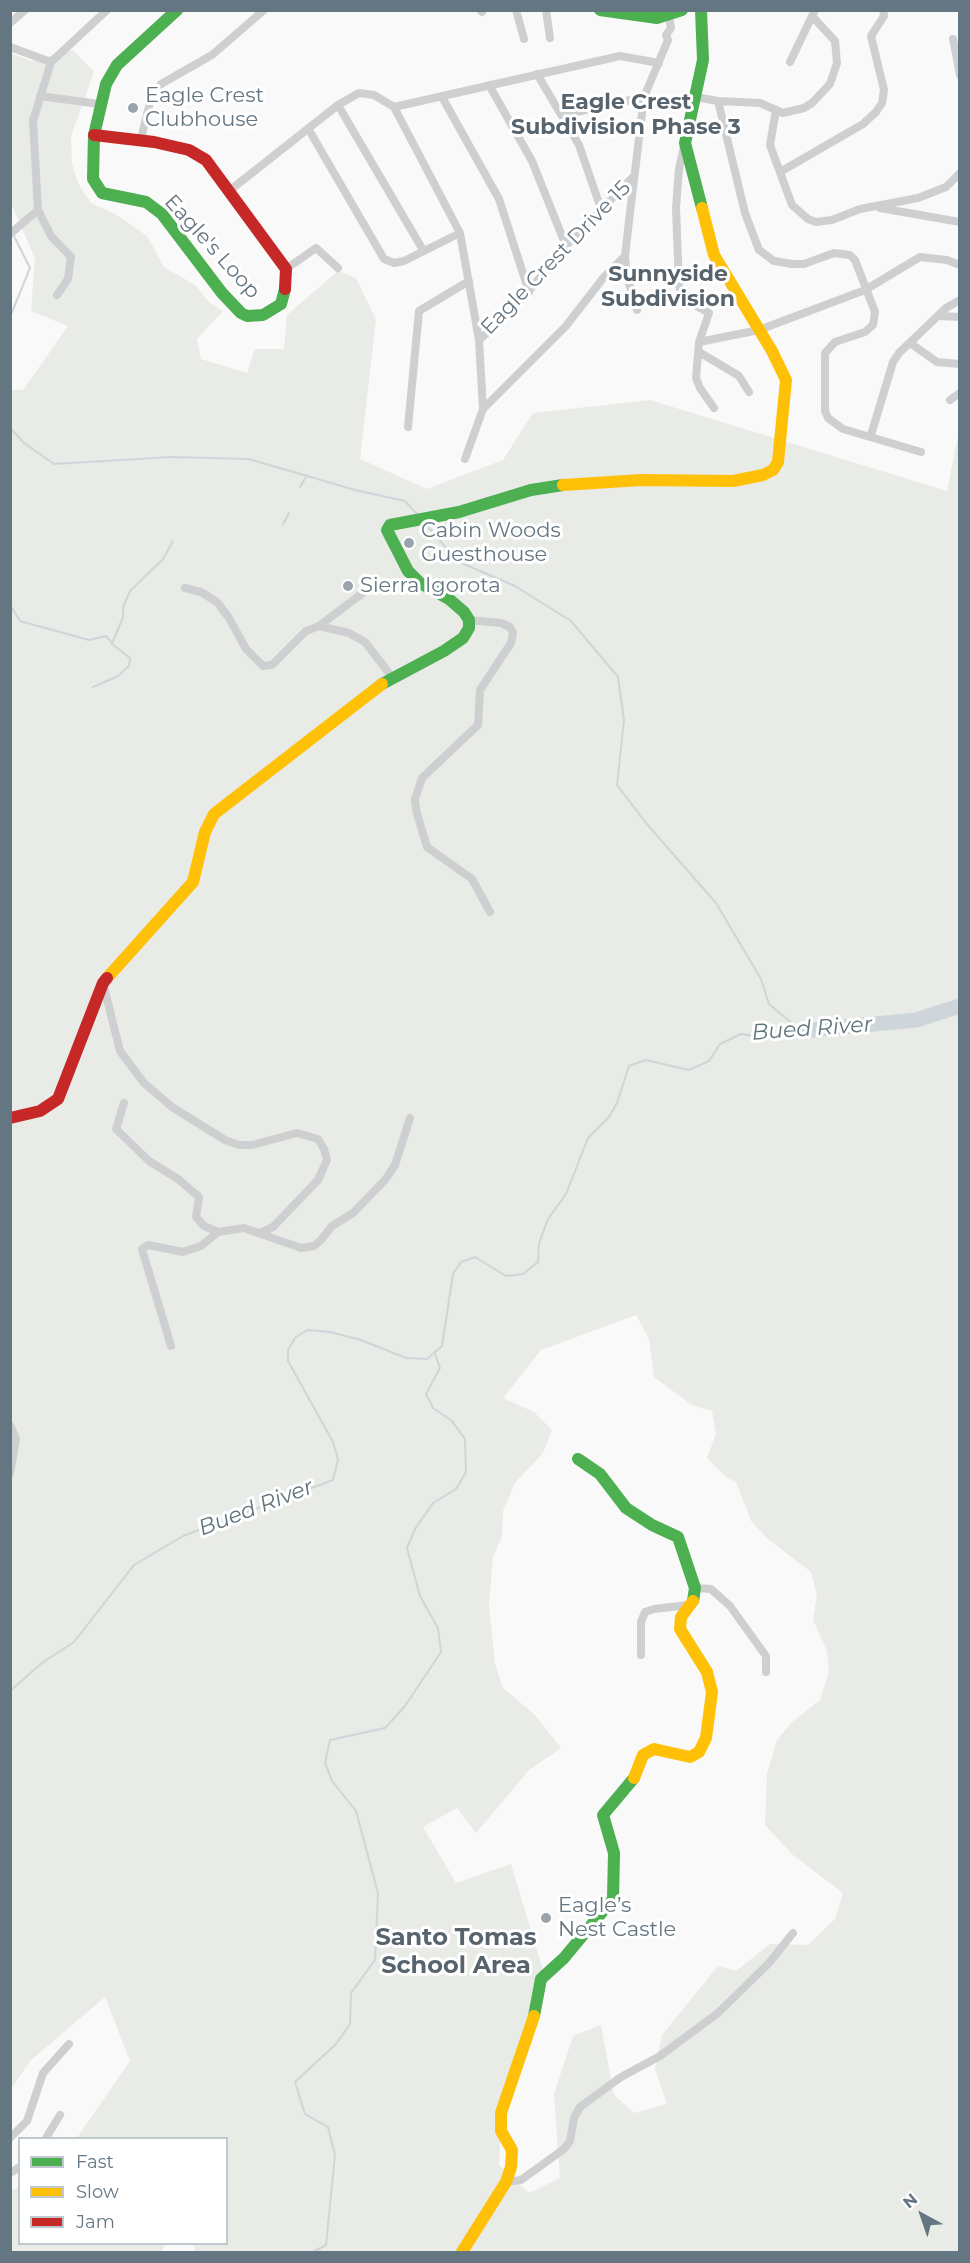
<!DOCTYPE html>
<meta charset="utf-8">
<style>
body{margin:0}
#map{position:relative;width:970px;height:2263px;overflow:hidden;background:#f9f9f9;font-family:Montserrat,sans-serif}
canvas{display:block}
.frame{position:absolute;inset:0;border:12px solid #657683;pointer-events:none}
.legend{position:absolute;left:18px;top:2137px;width:210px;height:108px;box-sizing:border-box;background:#fff;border:2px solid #c1c8cd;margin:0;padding:8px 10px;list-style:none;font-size:18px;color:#657683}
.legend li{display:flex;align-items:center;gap:12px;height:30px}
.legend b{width:30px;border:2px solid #c1c8cd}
.north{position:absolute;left:892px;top:2185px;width:60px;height:60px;-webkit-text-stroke:4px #fff;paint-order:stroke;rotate:320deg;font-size:16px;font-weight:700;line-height:24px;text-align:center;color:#657683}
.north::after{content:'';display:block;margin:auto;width:21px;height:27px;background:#657683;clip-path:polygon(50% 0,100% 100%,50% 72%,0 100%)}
</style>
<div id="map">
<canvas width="970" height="2263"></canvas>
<div class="frame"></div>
<ul class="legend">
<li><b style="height:8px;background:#4caf50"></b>Fast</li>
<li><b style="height:8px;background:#ffc107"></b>Slow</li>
<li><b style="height:8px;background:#c62828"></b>Jam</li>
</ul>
<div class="north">N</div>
</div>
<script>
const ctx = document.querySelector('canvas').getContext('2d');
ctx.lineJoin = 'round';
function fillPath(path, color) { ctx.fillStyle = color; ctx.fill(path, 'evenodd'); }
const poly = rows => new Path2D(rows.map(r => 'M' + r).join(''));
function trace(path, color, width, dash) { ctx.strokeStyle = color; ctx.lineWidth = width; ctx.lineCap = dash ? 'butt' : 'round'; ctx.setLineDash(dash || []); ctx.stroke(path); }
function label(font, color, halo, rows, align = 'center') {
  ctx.font = font + ' Montserrat,sans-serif'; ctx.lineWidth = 6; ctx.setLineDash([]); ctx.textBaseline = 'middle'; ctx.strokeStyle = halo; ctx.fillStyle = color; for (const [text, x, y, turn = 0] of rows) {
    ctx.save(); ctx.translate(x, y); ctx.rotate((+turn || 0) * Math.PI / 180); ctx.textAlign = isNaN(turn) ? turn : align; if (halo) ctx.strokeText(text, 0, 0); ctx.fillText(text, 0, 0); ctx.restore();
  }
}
const green = poly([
 [73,50,94,72,71,136,72,164,78,183,91,203,117,215,147,236,164,267,195,285,210,303,223,311,197,339,201,359,247,373,255,349,284,349,287,315,338,271,356,278,376,320,360,459,427,489,503,460,533,413,650,400,947,491,959,431,959,2252,196,2252,193,2244,226,2244,226,2138,77,2138,130,2061,105,1997,30,2061,11,2089,10,390,23,390,68,326,31,311,35,258,11,203,10,53,31,61],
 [636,1315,649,1339,654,1377,692,1405,712,1411,716,1434,707,1458,726,1477,736,1482,751,1521,768,1539,811,1572,817,1595,813,1620,827,1651,829,1672,820,1700,792,1722,777,1740,767,1774,765,1825,793,1855,843,1893,835,1919,808,1945,770,1944,736,1971,718,1966,662,2035,655,2069,667,2104,634,2113,614,2095,601,2025,573,2036,554,2094,560,2178,529,2193,499,2165,501,2119,545,1977,511,1864,456,1883,423,1827,457,1808,476,1833,529,1770,561,1748,534,1714,503,1688,495,1664,489,1605,493,1557,502,1536,503,1511,515,1483,543,1453,552,1430,534,1412,503,1398,541,1350],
 [19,2187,20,2244,166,2244,161,2252,11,2252,11,2191]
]);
const stream = poly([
 [10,317,30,268,13,234],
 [10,428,24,443,54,464,171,457,249,459,355,490,405,501,417,514],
 [300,487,307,475],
 [425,523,457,561,515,586,571,621,618,677,624,720,617,785,646,823,716,903,761,979,769,1004,801,1031],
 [283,524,289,513],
 [10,605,20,621,89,640,106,636,112,643],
 [93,687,118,676,129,666,130,658,112,644,123,617,123,607,130,591,163,559,173,541],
 [10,1691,42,1663,74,1642,134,1565,183,1536,333,1480,338,1459,333,1442,288,1361,288,1350,295,1338,307,1330,330,1332,361,1340,406,1358,427,1359,442,1346,453,1274,461,1262,475,1257,506,1276,523,1274,538,1262,539,1243,548,1219,566,1194,588,1138,609,1117,617,1103,629,1066,646,1060,689,1070,709,1061,720,1044,741,1034,761,1037,801,1031],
 [313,2252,326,2245,335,2155,328,2127,305,2114,295,2082,336,2044,350,2024,351,1993,375,1960,378,1893,356,1811,332,1781,325,1763,330,1740,385,1728,405,1706,441,1652,438,1628,420,1596,407,1548,415,1529,433,1503,456,1489,466,1472,465,1439,452,1421,433,1408,426,1394,440,1368,435,1354]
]);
const river = poly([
 [801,1031,916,1020,960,1006]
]);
const street = poly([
 [480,10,482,12],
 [516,10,524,39],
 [546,10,550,38],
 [10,23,25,10],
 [953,39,960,75],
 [10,47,51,62],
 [790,62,815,10],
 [537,74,579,145,601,209],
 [489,85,532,161,566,246],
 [40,96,99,104],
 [442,97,499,199,529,292],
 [695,97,718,101,760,103,783,113,804,108,812,103,830,84,837,63,835,41,812,16],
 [718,101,745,213,759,250,774,261,792,264,804,264,834,253,850,255,855,260,875,312,873,325,865,332,835,342,825,353,825,411,828,418,843,429,921,452],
 [338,105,423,250],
 [394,107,460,233,479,340,483,409],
 [776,110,770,145,792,205,808,219,816,222,832,220,860,209,918,198,946,187,960,173],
 [563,115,644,97],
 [309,130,384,259,394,263,404,261,460,233],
 [141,139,151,98,161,84,212,55,264,10],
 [684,146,679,169,676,208,679,286,684,299,709,313,699,342,696,378,700,388,714,408],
 [780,172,863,124,876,112,882,103,884,90,871,36,884,16,883,10],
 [229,191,338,105,359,93,374,95,394,107,620,56,659,63],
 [880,208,960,222],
 [38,210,51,236,71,257,68,279,57,295],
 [10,234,38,210,33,121,51,62,107,10],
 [286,269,316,248,338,268],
 [637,310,627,277,625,256,629,221,644,97,668,40,666,35,671,28,668,11],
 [938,316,960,317],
 [479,340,513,310,566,246,634,176],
 [699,342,759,330,865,290,920,257,947,260,960,265],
 [910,343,937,362,960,364],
 [699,352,739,376,749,392],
 [950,400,960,393],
 [408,427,419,311,469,281],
 [871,435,893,362,899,353,946,308,960,300],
 [465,459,483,409,566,326,604,277,625,256],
 [185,588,201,592,217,602,229,618,246,649,263,666,272,665,306,631,319,626,349,633,365,642,392,677],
 [469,620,501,623,510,627,513,633,511,643,480,690,478,725,422,778,415,799,416,810,427,847,472,879,490,912],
 [319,626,376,583],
 [103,983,120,1051,144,1083,172,1107,225,1140,239,1145,252,1145,297,1133,318,1139,324,1149,327,1160,318,1180,273,1227,260,1233],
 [124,1103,116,1129,149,1161,178,1179,199,1197,196,1217,204,1226,218,1232,244,1228,301,1248,314,1246,321,1240,332,1226,353,1213,385,1180,395,1165,410,1118],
 [171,1346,142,1249,148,1245,183,1252,201,1246,218,1232],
 [10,1425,16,1439,10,1473],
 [695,1588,711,1589,730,1606,766,1656,766,1672],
 [641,1655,641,1622,645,1612,654,1609,688,1605],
 [10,2138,27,2121,43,2073,69,2044],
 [46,2138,60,2115],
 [10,2173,20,2167],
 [506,2182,521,2180,564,2149,570,2141,574,2118,580,2107,621,2077,660,2056,718,2013,769,1963,793,1933]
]);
const fast = poly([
 [177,10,117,65,106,84,94,135,93,179,102,193,146,202,162,214,222,293,241,313,247,316,263,315,281,304,285,289],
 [600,10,657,18,682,10],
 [701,10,703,60,685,143,702,208],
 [382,684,444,651,463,638,469,628,469,620,464,612,449,599,420,583,408,571,387,530,390,525,459,512,531,490,563,485],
 [578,1459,600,1474,626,1508,652,1525,678,1537,695,1588,693,1601],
 [534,2016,541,1979,564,1958,613,1899,614,1853,603,1815,634,1778]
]);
const slow = poly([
 [563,485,641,480,733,481,763,475,773,470,778,462,786,380,772,351,714,255,702,208],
 [107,978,193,882,205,832,214,814,382,684],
 [634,1778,643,1755,654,1749,690,1757,699,1752,706,1738,712,1692,707,1672,680,1629,681,1617,693,1601],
 [462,2252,506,2182,511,2167,512,2150,501,2131,501,2113,534,2016]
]);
const jam = poly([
 [94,135,154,142,189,150,206,160,286,269,285,289],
 [10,1118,40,1111,58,1099,103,983,107,978]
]);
const markers = [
 [133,108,6,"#99a4ac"],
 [409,543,6,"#99a4ac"],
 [348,586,6,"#99a4ac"],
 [546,1918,6,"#99a4ac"]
];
const poiNames = [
 ["Eagle Crest",145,96],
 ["Clubhouse",145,120],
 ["Cabin Woods",421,531],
 ["Guesthouse",421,555],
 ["Sierra Igorota",360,586],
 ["Eagle’s",558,1906],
 ["Nest Castle",558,1930]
];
const streetNames = [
 ["Eagle's Loop",212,247,48],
 ["Eagle Crest Drive 15",556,258,-46]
];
const neighbourhoodNames = [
 ["Eagle Crest",626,103],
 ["Subdivision Phase 3",626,128],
 ["Sunnyside",668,275],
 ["Subdivision",668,300]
];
const waterNames = [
 ["Bued River",812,1029,-4],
 ["Bued River",256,1508,-21]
];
const quarterNames = [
 ["Santo Tomas",456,1938],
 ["School Area",456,1966]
];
fillPath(green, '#e8ebe6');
trace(stream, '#ced6d9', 2);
trace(river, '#ced6d9', 15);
trace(street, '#cecfd0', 8);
trace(fast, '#4caf50', 12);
trace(slow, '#ffc107', 12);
trace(jam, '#c62828', 12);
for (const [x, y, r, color] of markers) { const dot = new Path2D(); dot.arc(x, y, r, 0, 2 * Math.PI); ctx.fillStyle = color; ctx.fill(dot); trace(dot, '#fff', 2); }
label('21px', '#657683', '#fff', poiNames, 'left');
label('21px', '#657683', '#fff', streetNames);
label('bold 22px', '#57646e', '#fff', neighbourhoodNames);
label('italic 22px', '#60757c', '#fff', waterNames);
label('bold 24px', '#57646e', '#fff', quarterNames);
</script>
